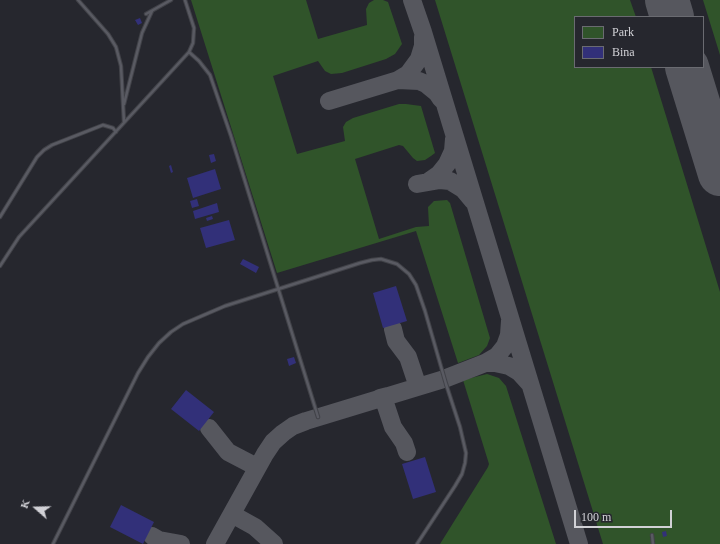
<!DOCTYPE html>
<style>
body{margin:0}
#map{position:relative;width:720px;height:544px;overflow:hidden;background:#26272e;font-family:Georgia,serif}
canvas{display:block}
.legend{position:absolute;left:574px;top:16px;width:130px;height:52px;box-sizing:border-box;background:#26272e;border:1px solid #6a6b71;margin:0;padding:5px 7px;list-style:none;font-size:12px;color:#d1d1d6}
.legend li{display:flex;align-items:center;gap:8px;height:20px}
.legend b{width:20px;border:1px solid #6a6b71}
.north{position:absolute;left:16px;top:488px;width:40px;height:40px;-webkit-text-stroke:3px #26272e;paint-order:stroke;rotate:290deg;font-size:11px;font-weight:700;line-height:16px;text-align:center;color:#d1d1d6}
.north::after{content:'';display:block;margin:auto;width:14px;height:18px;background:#d1d1d6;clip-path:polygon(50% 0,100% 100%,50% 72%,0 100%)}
.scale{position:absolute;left:574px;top:510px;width:98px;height:18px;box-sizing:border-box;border:2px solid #d1d1d6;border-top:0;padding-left:5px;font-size:12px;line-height:14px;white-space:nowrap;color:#d1d1d6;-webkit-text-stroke:3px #26272e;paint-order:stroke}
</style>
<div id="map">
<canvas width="720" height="544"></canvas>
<ul class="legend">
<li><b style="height:11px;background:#30542a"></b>Park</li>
<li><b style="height:11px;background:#323079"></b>Bina</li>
</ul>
<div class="north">K</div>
<div class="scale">100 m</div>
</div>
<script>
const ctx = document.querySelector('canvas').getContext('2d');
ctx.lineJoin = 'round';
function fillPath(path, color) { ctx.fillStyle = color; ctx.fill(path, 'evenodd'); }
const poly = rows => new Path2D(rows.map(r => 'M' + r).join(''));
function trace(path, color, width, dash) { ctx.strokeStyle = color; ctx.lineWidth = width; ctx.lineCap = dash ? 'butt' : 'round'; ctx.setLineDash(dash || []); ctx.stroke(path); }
const green = poly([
 [191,0,306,0,318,39,367,25,366,9,369,3,374,0,383,0,388,2,402,44,395,54,386,59,342,73,331,74,325,71,318,61,273,76,297,154,345,141,343,127,346,122,353,118,399,104,406,104,421,106,435,153,431,156,425,160,417,161,413,158,403,146,399,145,355,159,379,239,416,227,429,226,428,207,434,201,447,200,450,203,490,338,487,346,479,355,458,363,416,231,277,273],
 [435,0,630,0,636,17,575,17,575,67,651,67,720,292,720,544,603,544],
 [703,0,720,0,720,55],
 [487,374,499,378,506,386,556,544,440,544,488,467,489,464,463,380]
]);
const taxiway = poly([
 [412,0,423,32,579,544],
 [398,80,419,81,426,84,437,93,441,99],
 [329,101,398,80,408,74,419,59,423,46,423,37],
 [429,181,439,174,447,164,453,151,454,139],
 [417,184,440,180,450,181,463,189,473,201],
 [393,329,396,341,408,357,416,381],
 [485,363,495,363,509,366,519,372,529,383],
 [383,400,380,398,388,396,385,403,393,427,404,443,407,452],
 [209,428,228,452,251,464],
 [237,517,255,527,274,544],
 [152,536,159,540,181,544],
 [215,544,265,454,273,442,283,433,293,426,306,421,444,379,485,363,497,356,505,346,509,335,510,321]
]);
const runway = poly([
 [667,0,672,17],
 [687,67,720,174]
]);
const building = poly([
 [140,18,142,23,138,25,135,20],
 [214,154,216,161,211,163,209,155],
 [171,165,173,172,171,173,169,166],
 [215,169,221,189,193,198,187,178],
 [197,199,199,206,192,208,190,201],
 [217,203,219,212,195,219,193,211],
 [212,216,213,219,207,221,206,218],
 [229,220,235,240,206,248,200,228],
 [243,259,259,267,256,273,240,264],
 [396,286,407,321,383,328,373,293],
 [294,357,296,363,289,366,287,359],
 [186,390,214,412,199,431,171,409],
 [425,457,436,492,413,499,402,464],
 [121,505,154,522,143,544,110,527],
 [666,531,667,536,663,537,662,532]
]);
const service = poly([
 [78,0,108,34,116,47,121,66,124,122],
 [146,14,171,0],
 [189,52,199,61,210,75,231,136,318,417],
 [124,104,142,33,152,11],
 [0,217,37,157,44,150,52,145,103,125,113,128,116,132],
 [0,266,19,237,189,52,193,43,194,28,185,0],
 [652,535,653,544],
 [53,544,138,373,148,357,159,343,171,332,183,324,225,306,360,263,372,260,381,259,397,264,409,274,416,285,425,311,446,384,460,427,466,453,465,463,462,474,455,486,417,544]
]);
fillPath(green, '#30542a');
trace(taxiway, '#56575e', 18);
trace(runway, '#56575e', 44);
fillPath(building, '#323079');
trace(service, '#414248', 4.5);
trace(service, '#595a62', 2.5);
</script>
